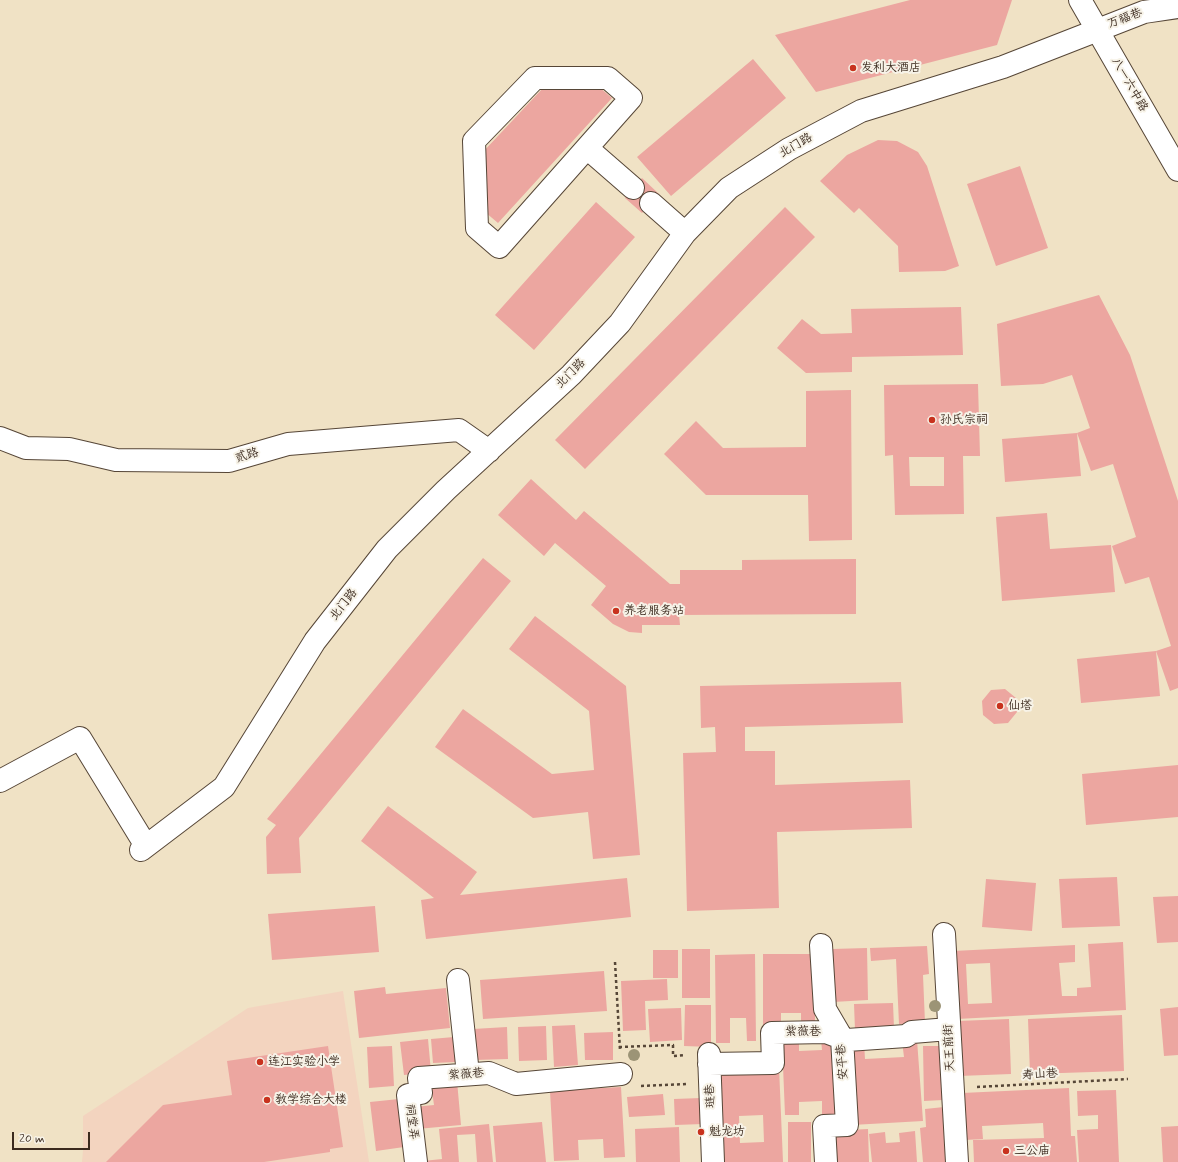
<!DOCTYPE html>
<meta charset="utf-8">
<style>
body{margin:0}
#map{position:relative;width:1178px;height:1162px;overflow:hidden;background:#f0e2c5;font-family:Mynerve,sans-serif}
canvas{display:block}
.scale{position:absolute;left:12px;top:1132px;width:78px;height:18px;box-sizing:border-box;border:2px solid #3b2a1e;border-top:0;padding-left:5px;font-size:12px;line-height:14px;white-space:nowrap;color:#3b2a1e;-webkit-text-stroke:3px #f7f3e8;paint-order:stroke}
</style>
<div id="map">
<canvas width="1178" height="1162"></canvas>
<div class="scale">20 m</div>
</div>
<script>
const ctx = document.querySelector('canvas').getContext('2d');
ctx.lineJoin = 'round';
function fillPath(path, color) { ctx.fillStyle = color; ctx.fill(path, 'evenodd'); }
const poly = rows => new Path2D(rows.map(r => 'M' + r).join(''));
function trace(path, color, width, dash) { ctx.strokeStyle = color; ctx.lineWidth = width; ctx.lineCap = dash ? 'butt' : 'round'; ctx.setLineDash(dash || []); ctx.stroke(path); }
function label(font, color, halo, rows, align = 'center') {
  ctx.font = font + ' Mynerve,"LXGW WenKai TC",sans-serif'; ctx.lineWidth = 4; ctx.setLineDash([]); ctx.textBaseline = 'middle'; ctx.strokeStyle = halo; ctx.fillStyle = color; for (const [text, x, y, turn = 0] of rows) {
    ctx.save(); ctx.translate(x, y); ctx.rotate((+turn || 0) * Math.PI / 180); ctx.textAlign = isNaN(turn) ? turn : align; if (halo) ctx.strokeText(text, 0, 0); ctx.fillText(text, 0, 0); ctx.restore();
  }
}
const built = poly([
 [343,991,369,1162,82,1162,83,1151,83,1116,248,1008]
]);
const building = poly([
 [910,0,1012,0,997,45,816,92,775,35],
 [753,59,786,98,671,196,637,157],
 [544,87,599,87,612,98,498,223,485,212,482,153],
 [878,140,897,141,918,152,927,166,959,266,945,271,899,272,898,246,859,208,854,213,820,181,847,155],
 [1020,166,1048,248,996,266,967,184],
 [642,178,659,194,642,213,625,198],
 [596,202,635,237,534,350,495,315],
 [785,207,815,237,585,469,555,440],
 [1099,295,1130,355,1178,501,1178,688,1170,691,1156,651,1171,646,1149,577,1125,584,1112,546,1136,537,1113,464,1091,471,1077,433,1090,428,1072,375,1043,384,1001,386,997,324],
 [961,307,963,355,852,357,852,372,806,373,777,348,802,319,821,334,852,333,851,309],
 [978,384,980,456,963,456,964,514,895,515,893,455,885,456,884,385],
 [909,457,944,457,944,486,910,486],
 [851,390,852,540,809,541,808,495,706,495,664,454,696,421,723,448,806,447,806,391],
 [1077,433,1081,476,1005,482,1002,439],
 [531,479,576,520,584,511,670,584,680,584,680,570,742,570,742,560,856,559,856,614,679,615,680,625,642,625,642,633,629,632,613,624,591,605,606,586,555,543,544,556,498,515],
 [1047,513,1050,549,1111,545,1115,592,1002,601,996,517],
 [483,558,511,581,299,838,301,873,267,874,266,837,276,825,267,819],
 [535,616,626,686,640,855,593,859,588,812,533,818,435,747,463,709,552,774,594,770,589,711,509,649],
 [1156,651,1160,696,1081,703,1077,659],
 [901,682,903,723,745,727,745,751,775,751,775,785,910,780,912,828,777,832,779,908,687,911,683,753,716,752,715,727,701,728,700,686],
 [1005,689,1016,698,1017,712,1008,723,994,724,983,715,982,701,991,690],
 [1178,765,1178,817,1086,825,1082,774],
 [388,806,477,872,460,895,627,878,631,917,426,939,421,900,434,898,361,841],
 [1117,877,1120,926,1062,928,1059,879],
 [986,879,1036,883,1032,931,982,927],
 [1178,896,1178,942,1157,943,1153,897],
 [375,906,379,952,272,960,268,914],
 [1123,942,1126,1010,957,1019,953,951,1075,945,1075,962,1059,963,1062,996,1077,996,1077,988,1091,987,1088,944],
 [990,963,992,1003,968,1004,966,964],
 [927,946,929,974,923,975,925,1023,899,1024,896,959,871,961,870,948],
 [867,948,868,1000,833,1002,832,949],
 [682,949,710,949,710,998,682,998],
 [653,950,678,950,678,978,653,978],
 [755,954,756,1041,747,1041,746,1018,730,1018,730,1043,716,1043,715,955],
 [763,954,815,954,815,1027,801,1027,801,1013,781,1013,781,1026,763,1026],
 [604,971,607,1011,483,1019,480,980],
 [667,979,668,1000,645,1001,646,1030,623,1031,621,981],
 [385,987,386,994,446,988,450,1028,359,1038,354,991],
 [893,1003,894,1028,855,1030,854,1004],
 [685,1005,711,1005,711,1047,684,1046],
 [1178,1007,1178,1055,1164,1056,1160,1009],
 [681,1008,682,1040,650,1042,648,1009],
 [1122,1015,1124,1071,1030,1074,1028,1019],
 [1009,1019,1011,1074,959,1076,957,1021],
 [575,1025,578,1065,554,1067,552,1026],
 [546,1026,547,1060,519,1061,518,1027],
 [507,1027,508,1059,475,1060,473,1029],
 [613,1032,613,1060,585,1060,584,1033],
 [454,1037,456,1062,433,1063,431,1039],
 [428,1039,431,1072,404,1075,400,1042],
 [821,1039,835,1039,838,1117,822,1118,822,1101,799,1102,799,1115,785,1115,782,1041,799,1040,799,1051,822,1050],
 [917,1040,923,1121,852,1125,847,1044,864,1043,865,1059,904,1057,902,1041],
 [328,1046,343,1147,330,1149,330,1152,264,1162,106,1162,163,1105,232,1095,227,1061],
 [392,1046,394,1086,369,1088,367,1047],
 [923,1046,941,1046,943,1100,924,1101],
 [779,1067,783,1162,721,1162,718,1069],
 [763,1115,764,1142,740,1143,739,1116],
 [457,1081,461,1125,417,1129,414,1107,434,1105,431,1084],
 [621,1087,625,1157,604,1158,603,1139,578,1140,579,1160,554,1161,550,1091],
 [1069,1088,1071,1136,1075,1136,1077,1162,974,1162,973,1140,1044,1138,1043,1123,982,1126,983,1139,965,1140,962,1093],
 [1116,1090,1119,1162,1079,1162,1077,1130,1098,1129,1098,1115,1078,1116,1077,1091],
 [663,1094,665,1115,629,1117,627,1097],
 [701,1098,703,1124,675,1125,674,1099],
 [399,1099,404,1147,376,1151,370,1102],
 [944,1107,948,1162,923,1162,920,1128,926,1127,925,1109],
 [542,1122,546,1162,496,1162,493,1126],
 [788,1122,811,1122,811,1162,788,1162],
 [489,1124,493,1162,477,1162,475,1134,457,1135,459,1162,423,1162,423,1161,442,1159,439,1129],
 [1178,1126,1178,1162,1163,1162,1161,1127],
 [679,1127,680,1162,636,1162,635,1129],
 [868,1129,869,1162,831,1162,830,1131],
 [915,1131,917,1162,872,1162,869,1134,885,1132,886,1143,900,1142,899,1133]
]);
const path = poly([
 [615,962,620,1050],
 [619,1047,673,1045,673,1056,685,1055],
 [641,1086,686,1084],
 [977,1087,1128,1079]
]);
const minor = poly([
 [535,78,608,78,631,98,499,247,477,228,474,141,535,78],
 [587,148,633,188],
 [651,203,685,233],
 [0,438,26,448,69,449,116,460,229,461,288,444,459,430,489,451],
 [0,781,80,738,146,846],
 [141,850,224,787,315,641,387,549,446,490,571,375,620,323,685,233,729,188,789,149,861,111,1003,67,1144,12,1178,7],
 [944,934,957,1162],
 [821,945,825,1009,842,1038,847,1125,824,1126,826,1162],
 [458,980,468,1074],
 [709,1054,713,1162],
 [709,1064,773,1063,772,1033,826,1032,847,1040,906,1036,912,1032,949,1029],
 [416,1162,408,1095,421,1093,419,1078,489,1073,516,1084,621,1074]
]);
const major = poly([
 [1080,0,1178,170]
]);
const trees = [
 [935,1006],
 [634,1055]
];
const markers = [
 [853,68,4,"#c8321e"],
 [932,420,4,"#c8321e"],
 [616,611,4,"#c8321e"],
 [1000,706,4,"#c8321e"],
 [260,1062,4,"#c8321e"],
 [267,1100,4,"#c8321e"],
 [701,1132,4,"#c8321e"],
 [1006,1151,4,"#c8321e"]
];
const streetNames = [
 ["万福巷",1125,19,-20],
 ["八一六中路",1129,85,60],
 ["北门路",796,146,-30],
 ["北门路",571,374,-45],
 ["贰路",247,456,-16],
 ["北门路",344,605,-52],
 ["紫薇巷",803,1032],
 ["天王前街",950,1048,-93],
 ["安平巷",843,1062,-94],
 ["紫薇巷",466,1075,-4],
 ["寿山巷",1040,1075,-3],
 ["琏巷",711,1096,-92],
 ["祠堂弄",411,1122,83]
];
const poiNames = [
 ["发利大酒店",861,68],
 ["孙氏宗祠",940,420],
 ["养老服务站",624,611],
 ["仙塔",1008,706],
 ["连江实验小学",268,1062],
 ["教学综合大楼",275,1100],
 ["魁龙坊",709,1132],
 ["三公庙",1014,1151]
];
fillPath(built, '#f3d4bf');
fillPath(building, '#eca6a0');
trace(minor, '#564637', 24);
trace(major, '#564637', 24);
trace(path, '#564637', 2.5, [3, 3]);
trace(minor, '#fff', 22);
trace(major, '#fff', 22);
ctx.fillStyle = '#9c9476';
for (const [x, y] of trees) { ctx.beginPath(); ctx.arc(x, y, 6, 0, 2 * Math.PI); ctx.fill(); }
for (const [x, y, r, color] of markers) { const dot = new Path2D(); dot.arc(x, y, r, 0, 2 * Math.PI); ctx.fillStyle = color; ctx.fill(dot); trace(dot, '#f7f3e8', 1.5); }
label('12px', '#3b2a1e', '#f7f3e8', streetNames);
label('12px', '#3b2a1e', '#f7f3e8', poiNames, 'left');
</script>
